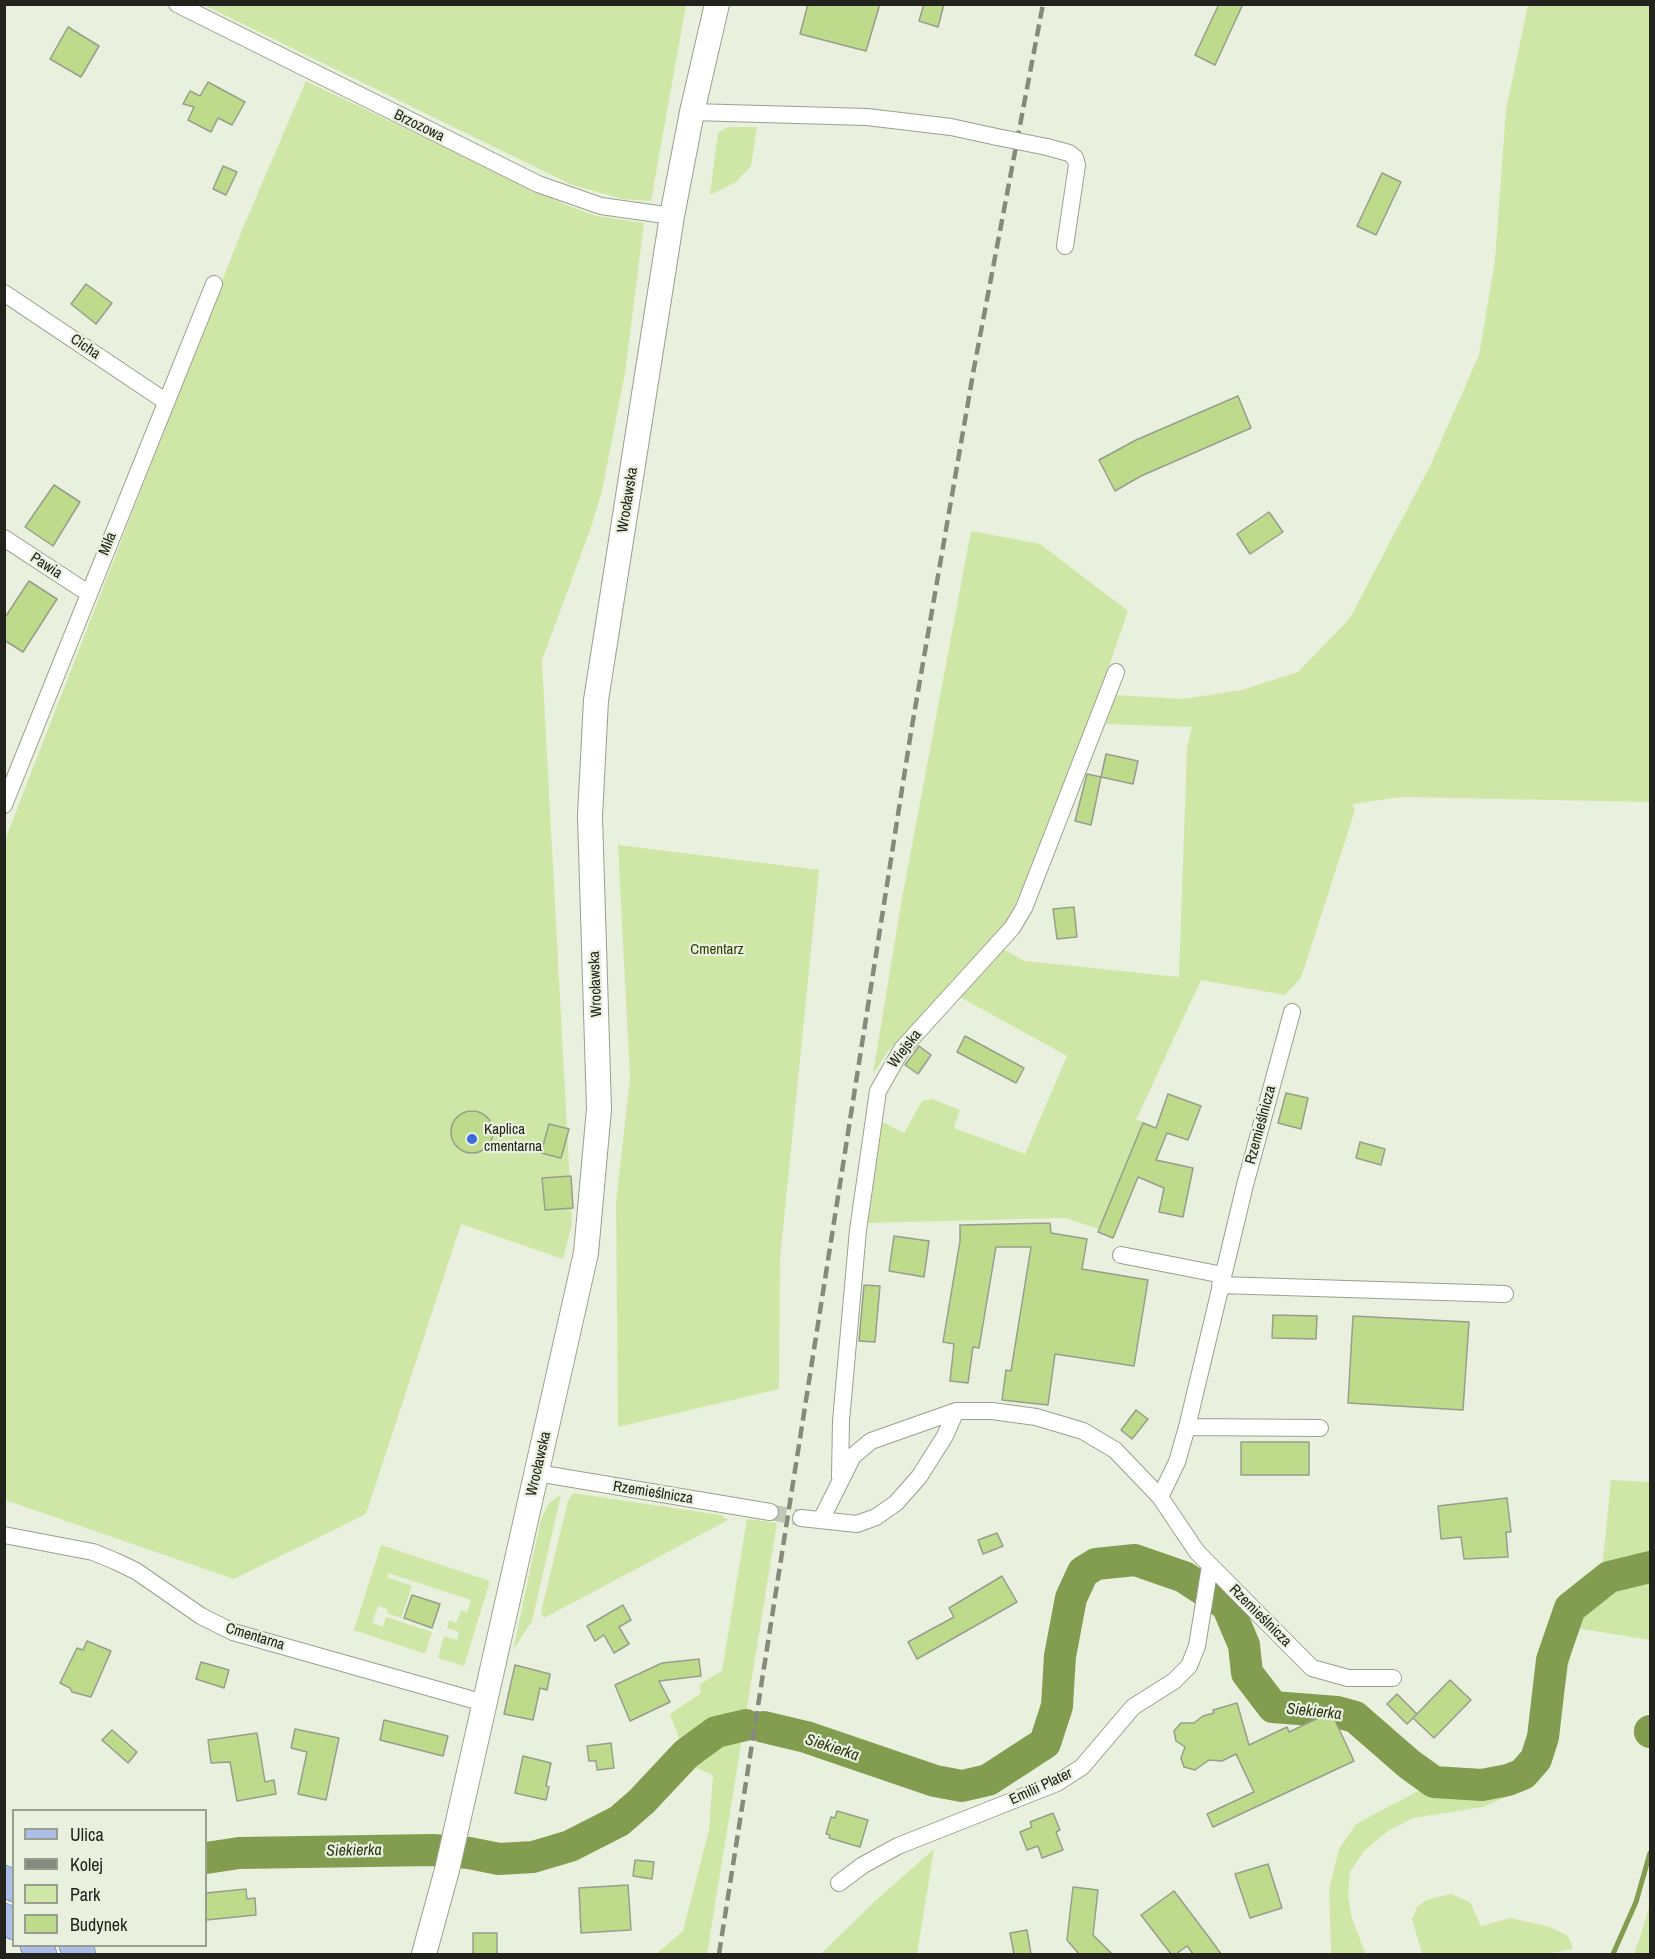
<!DOCTYPE html>
<meta charset="utf-8">
<style>
body{margin:0}
#map{position:relative;width:1655px;height:1959px;overflow:hidden;background:#e9f1de;font-family:"Archivo Narrow",sans-serif}
canvas{display:block}
.frame{position:absolute;inset:0;border:6px solid #21231c;pointer-events:none}
.legend{position:absolute;left:12px;top:1809px;width:195px;height:138px;box-sizing:border-box;background:#e9f1de;border:2px solid #999f90;margin:0;padding:8px 10px;list-style:none;font-size:18px;color:#21231c}
.legend li{display:flex;align-items:center;gap:12px;height:30px}
.legend b{width:30px;border:2px solid #999f90}
</style>
<div id="map">
<canvas width="1655" height="1959"></canvas>
<div class="frame"></div>
<ul class="legend">
<li><b style="height:8px;background:#acbfe8"></b>Ulica</li>
<li><b style="height:8px;background:#858a7d"></b>Kolej</li>
<li><b style="height:16px;background:#cee7a7"></b>Park</li>
<li><b style="height:16px;background:#bddb8a"></b>Budynek</li>
</ul>
</div>
<script>
const ctx = document.querySelector('canvas').getContext('2d');
ctx.lineJoin = 'round';
function fillPath(path, color) { ctx.fillStyle = color; ctx.fill(path, 'evenodd'); }
const poly = rows => new Path2D(rows.map(r => 'M' + r).join(''));
function trace(path, color, width, dash) { ctx.strokeStyle = color; ctx.lineWidth = width; ctx.lineCap = dash ? 'butt' : 'round'; ctx.setLineDash(dash || []); ctx.stroke(path); }
function label(font, color, halo, rows, align = 'center') {
  ctx.font = font + ' "Archivo Narrow",sans-serif'; ctx.lineWidth = 4.5; ctx.setLineDash([]); ctx.textBaseline = 'middle'; ctx.strokeStyle = halo; ctx.fillStyle = color; for (const [text, x, y, turn = 0] of rows) {
    ctx.save(); ctx.translate(x, y); ctx.rotate((+turn || 0) * Math.PI / 180); ctx.textAlign = isNaN(turn) ? turn : align; if (halo) ctx.strokeText(text, 0, 0); ctx.fillText(text, 0, 0); ctx.restore();
  }
}
const green = poly([
 [204,5,686,5,651,201,622,199,572,185],
 [1528,5,1650,5,1650,802,1402,797,1352,804,1355,810,1301,978,1285,995,1201,980,1136,1120,1145,1122,1099,1229,1065,1218,865,1223,879,1120,904,1133,922,1101,932,1099,960,1110,954,1128,1025,1154,1067,1056,958,996,1001,948,1025,961,1179,977,1187,748,1192,727,1106,724,1114,695,1183,699,1242,690,1298,672,1350,618,1431,464,1479,355,1495,260,1506,110],
 [306,81,566,205,597,216,644,223,625,373,602,491,590,530,542,660,572,1224,563,1259,461,1224,366,1514,234,1579,5,1500,5,840,240,235],
 [728,127,757,127,751,166,736,182,710,195,718,133],
 [971,531,1040,544,1128,611,1108,669,1020,895,1003,926,889,1050,873,1074,901,904],
 [618,845,819,870,780,1258,779,1389,618,1427,616,1203,630,1078],
 [1611,1480,1650,1482,1650,1557,1635,1556,1594,1573,1603,1560],
 [573,1493,721,1515,728,1520,544,1618,541,1612,568,1501],
 [561,1495,532,1621,513,1650,541,1519,549,1503],
 [747,1519,777,1523,707,1954,656,1954,683,1931,709,1830,713,1775,689,1765,670,1714,701,1693,700,1684,722,1671],
 [381,1545,490,1581,464,1666,438,1658,444,1636,457,1640,459,1632,447,1628,449,1620,456,1623,461,1610,467,1612,471,1600,388,1573,387,1577,412,1586,401,1618,387,1613,388,1609,378,1606,372,1623,383,1627,386,1617,432,1632,425,1654,354,1630],
 [1650,1577,1650,1640,1576,1628,1561,1704,1558,1677,1563,1641,1574,1614,1619,1581],
 [1543,1773,1520,1791,1483,1807,1413,1818,1388,1831,1363,1852,1350,1872,1348,1896,1352,1919,1366,1954,1331,1954,1329,1889,1339,1849,1356,1824,1422,1789,1458,1794,1520,1785],
 [934,1849,917,1954,821,1954,874,1902],
 [1451,1894,1470,1902,1481,1926,1510,1918,1550,1927,1568,1936,1573,1949,1544,1954,1422,1954,1412,1919,1417,1907,1426,1900],
 [1650,1905,1650,1954,1634,1954,1639,1940]
]);
const stream = poly([
 [1613,1954,1636,1902,1650,1853]
]);
const river = poly([
 [764,1727,806,1737,935,1781,962,1786,988,1780,1045,1743,1057,1706,1060,1656,1071,1598,1083,1572,1096,1564,1135,1560,1184,1577,1227,1605,1244,1645,1247,1673,1273,1707,1337,1712,1355,1717,1409,1764,1434,1782,1482,1785,1508,1780,1523,1774,1536,1759,1543,1737,1552,1660,1570,1608,1609,1577,1650,1567],
 [1650,1731,1650,1732],
 [206,1858,239,1853,433,1850,469,1853,499,1859,533,1857,570,1846,619,1821,642,1801,686,1754,716,1732,746,1725]
]);
const building = poly([
 [808,4,880,4,866,51,800,34,808,4],
 [924,4,944,4,938,27,919,21,924,4],
 [1219,4,1243,4,1215,65,1195,55,1219,4],
 [68,27,99,46,81,77,50,59,68,27],
 [208,82,245,102,232,125,218,118,211,132,188,120,194,107,183,104,190,91,200,96,208,82],
 [223,166,237,172,226,195,213,189,223,166],
 [1382,173,1401,182,1376,235,1357,226,1382,173],
 [86,284,112,303,96,324,71,304,86,284],
 [1238,396,1251,428,1141,476,1115,491,1099,460,1136,440,1238,396],
 [54,485,80,502,53,546,25,527,54,485],
 [1269,512,1283,532,1250,554,1237,534,1269,512],
 [29,581,57,599,23,652,4,640,4,619,29,581],
 [1106,754,1138,761,1133,784,1101,777,1106,754],
 [1087,774,1101,777,1091,825,1075,821,1087,774],
 [1074,907,1077,937,1057,939,1053,909,1074,907],
 [965,1036,1024,1068,1016,1083,957,1052,965,1036],
 [919,1046,931,1055,918,1074,905,1065,919,1046],
 [1286,1093,1308,1098,1301,1129,1278,1123,1286,1093],
 [1168,1094,1201,1106,1188,1140,1167,1133,1156,1160,1193,1168,1183,1217,1159,1212,1164,1188,1138,1177,1113,1238,1098,1232,1143,1123,1156,1128,1168,1094],
 '451 1132a21 21 0 1 1 42 0a21 21 0 1 1-42 0Z',
 [549,1124,569,1129,561,1158,541,1153,549,1124],
 [1360,1142,1385,1149,1381,1165,1356,1158,1360,1142],
 [571,1176,573,1208,545,1210,542,1178,571,1176],
 [1050,1223,1051,1233,1087,1239,1082,1269,1148,1280,1134,1366,1055,1354,1048,1405,1002,1400,1006,1370,1011,1371,1031,1247,996,1247,979,1348,973,1347,968,1383,950,1381,954,1344,943,1342,960,1241,960,1225,1050,1223],
 [894,1236,929,1241,924,1277,889,1271,894,1236],
 [864,1285,880,1286,875,1342,859,1341,864,1285],
 [1273,1315,1317,1316,1316,1339,1272,1338,1273,1315],
 [1353,1316,1469,1322,1463,1410,1348,1403,1353,1316],
 [1136,1410,1148,1419,1132,1439,1121,1430,1136,1410],
 [1241,1442,1309,1442,1309,1475,1241,1475,1241,1442],
 [1507,1498,1511,1532,1506,1532,1508,1557,1464,1559,1461,1537,1441,1539,1438,1506,1507,1498],
 [997,1533,1003,1546,983,1554,978,1540,997,1533],
 [1002,1576,1017,1602,917,1659,908,1642,954,1617,949,1608,1002,1576],
 [412,1595,440,1604,432,1628,404,1618,412,1595],
 [623,1605,631,1620,619,1627,629,1644,614,1653,604,1635,595,1641,587,1626,623,1605],
 [87,1641,111,1651,91,1697,72,1692,70,1688,60,1683,77,1648,83,1650,87,1641],
 [699,1659,701,1676,659,1681,670,1702,630,1721,615,1685,662,1663,699,1659],
 [201,1662,229,1670,224,1688,196,1679,201,1662],
 [515,1665,550,1674,547,1690,540,1688,533,1720,504,1714,515,1665],
 [1450,1680,1471,1700,1434,1738,1413,1718,1450,1680],
 [1397,1694,1417,1714,1407,1724,1387,1704,1397,1694],
 [1237,1703,1249,1745,1287,1727,1289,1732,1331,1712,1354,1761,1213,1827,1207,1814,1254,1792,1236,1754,1222,1761,1209,1760,1195,1770,1184,1767,1181,1758,1185,1747,1176,1741,1174,1731,1181,1723,1194,1723,1203,1716,1214,1713,1213,1710,1237,1703],
 [384,1720,448,1736,443,1756,380,1740,384,1720],
 [295,1729,339,1738,326,1800,298,1794,307,1752,291,1748,295,1729],
 [112,1730,137,1752,128,1763,102,1740,112,1730],
 [257,1733,265,1782,274,1780,276,1794,237,1801,230,1762,211,1763,208,1740,257,1733],
 [611,1743,614,1768,597,1770,596,1761,589,1761,587,1746,611,1743],
 [523,1756,551,1763,546,1786,549,1787,546,1800,515,1793,523,1756],
 [837,1811,868,1820,860,1847,829,1838,830,1835,826,1834,831,1817,835,1818,837,1811],
 [1053,1813,1060,1830,1056,1832,1063,1850,1042,1858,1038,1846,1027,1850,1020,1832,1032,1827,1030,1822,1053,1813],
 [635,1860,654,1862,652,1879,633,1876,635,1860],
 [1268,1864,1282,1908,1250,1918,1235,1874,1268,1864],
 [628,1885,631,1930,581,1933,579,1888,628,1885],
 [1073,1887,1098,1890,1093,1935,1112,1954,1079,1954,1067,1940,1073,1887],
 [246,1889,247,1899,255,1898,256,1915,206,1920,206,1893,246,1889],
 [1174,1891,1214,1944,1221,1954,1193,1954,1187,1946,1176,1954,1171,1954,1141,1915,1174,1891],
 [1027,1930,1031,1954,1014,1954,1010,1933,1027,1930],
 [473,1933,497,1933,497,1954,473,1954,473,1933]
]);
const minorTunnel = poly([
 [770,1512,801,1518]
]);
const minor = poly([
 [177,4,538,184,601,206,672,216],
 [692,112,867,117,951,127,997,137],
 [1047,147,1069,153,1075,158,1077,165,1065,246],
 [4,293,165,401],
 [4,538,88,593],
 [4,805,214,284],
 [1121,1255,1223,1275],
 [1220,1285,1505,1294],
 [1187,1427,1320,1428],
 [537,1473,770,1512],
 [840,1477,841,1421,858,1230,878,1091,902,1049,1012,928,1024,908,1116,672],
 [1160,1497,1177,1462,1187,1427,1245,1185,1292,1012],
 [801,1518,857,1524,876,1517,896,1503,919,1477,945,1436,956,1411],
 [821,1520,853,1456,871,1441,956,1411,992,1411,1036,1417,1083,1431,1115,1450,1160,1497,1197,1552,1312,1668,1348,1678,1393,1678],
 [4,1535,93,1552,115,1561,136,1571,201,1616,233,1632,484,1703],
 [839,1883,863,1865,898,1846,1057,1783,1082,1767,1133,1707,1174,1681,1189,1666,1197,1646,1210,1566]
]);
const secondary = poly([
 [424,1954,447,1870,586,1253,599,1109,590,816,596,700,672,216,692,112,717,4]
]);
const primary = poly([
 [4,1879,14,1888],
 [4,1917,14,1926],
 [34,1946,43,1954],
 [73,1946,82,1954]
]);
const rail = poly([
 [719,1954,911,732,974,368,1043,4]
]);
const minorBridge = poly([
 [997,137,1047,147]
]);
const markers = [
 [472,1139,6,"#3d6bdc"]
];
const streetNames = [
 ["Brzozowa",419,126,26],
 ["Cicha",85,347,34],
 ["Wrocławska",628,500,-81],
 ["Miła",108,544,-68],
 ["Pawia",46,566,33],
 ["Wrocławska",596,984,-92],
 ["Wiejska",905,1049,-52],
 ["Rzemieślnicza",1261,1125,-75],
 ["Wrocławska",539,1464,-77],
 ["Rzemieślnicza",653,1493,9],
 ["Rzemieślnicza",1260,1616,45],
 ["Cmentarna",255,1637,17],
 ["Emilii Plater",1041,1787,-25]
];
const parkNames = [
 ["Cmentarz",717,950]
];
const poiNames = [
 ["Kaplica",484,1130],
 ["cmentarna",484,1147]
];
const waterNames = [
 ["Siekierka",1314,1712,6],
 ["Siekierka",832,1748,18],
 ["Siekierka",354,1851,-1]
];
fillPath(green, '#cee7a7');
trace(stream, '#829d4f', 5);
trace(river, '#829d4f', 32);
fillPath(building, '#bddb8a');
trace(building, '#979e8d', 1.5);
trace(minorTunnel, '#c1c8b7', 16, [16, 8]);
trace(minor, '#99a08e', 18);
trace(secondary, '#99a08e', 26);
trace(primary, '#576c96', 28);
trace(minor, '#fff', 16);
trace(secondary, '#fff', 24);
trace(primary, '#acbfe8', 27);
trace(rail, '#858a7d', 4.5, [12, 6]);
trace(minorBridge, '#99a08e', 18, []);
trace(minorBridge, '#fff', 16);
for (const [x, y, r, color] of markers) { const dot = new Path2D(); dot.arc(x, y, r, 0, 2 * Math.PI); ctx.fillStyle = color; ctx.fill(dot); trace(dot, '#e9f1de', 2); }
label('15px', '#21231c', '#e9f1de', streetNames);
label('15px', '#2f4004', '#e9f1de', parkNames);
label('15px', '#21231c', '#e9f1de', poiNames, 'left');
label('italic 16px', '#2b3615', '#e9f1de', waterNames);
</script>
